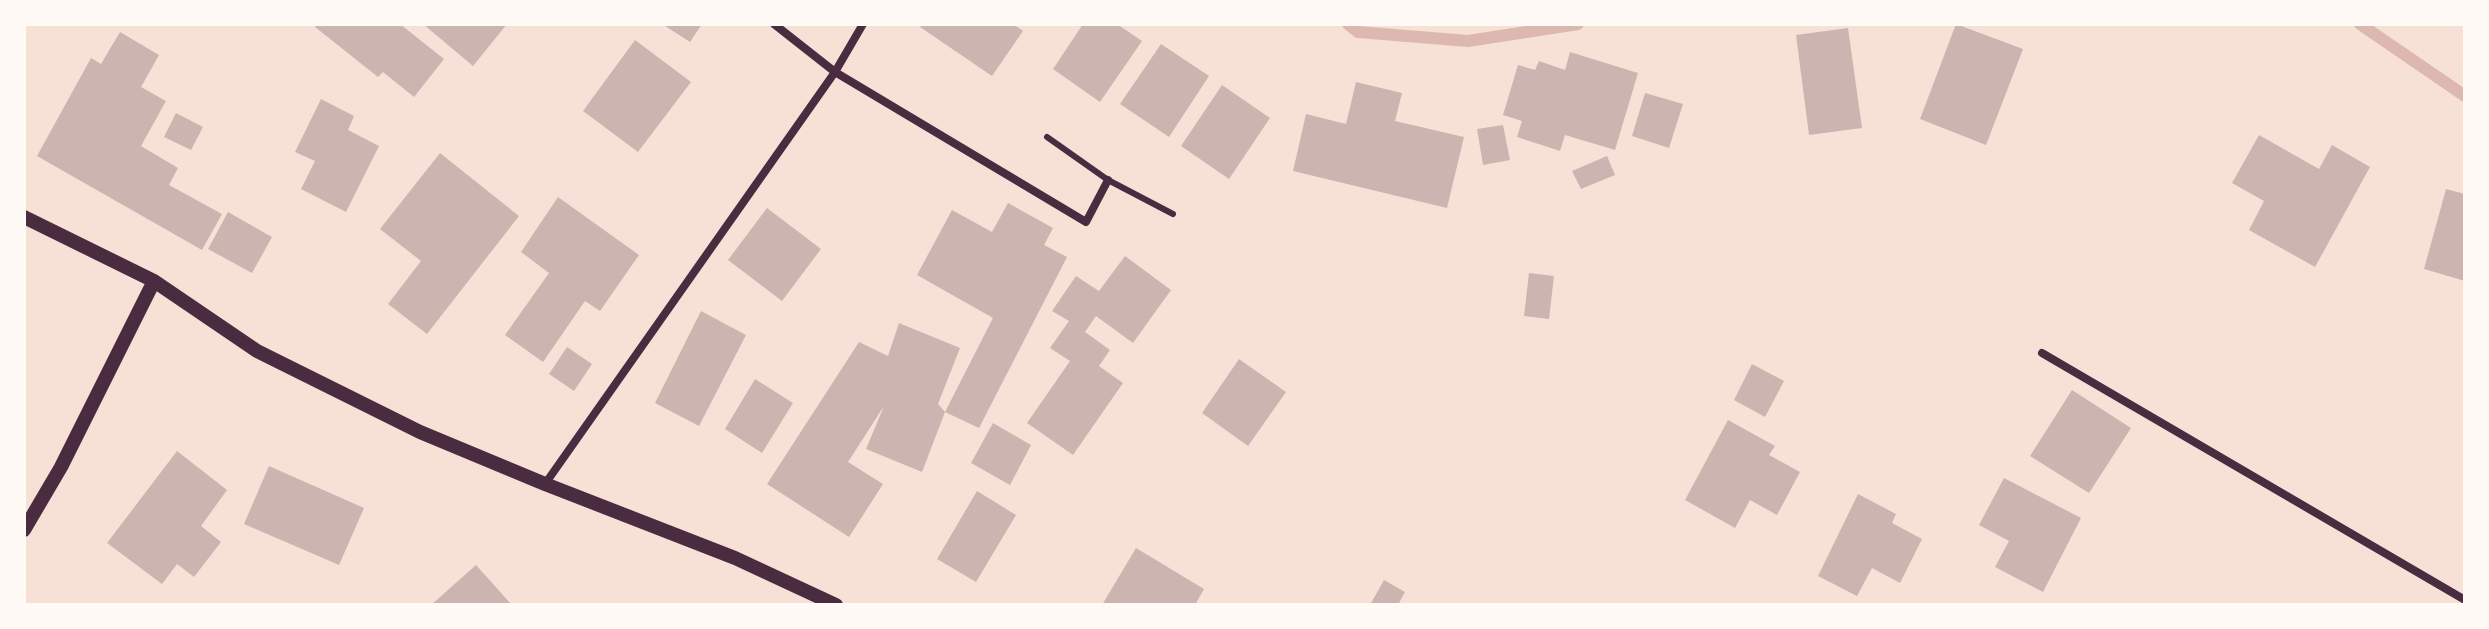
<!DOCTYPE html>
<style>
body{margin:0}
#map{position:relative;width:2489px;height:629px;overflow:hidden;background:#f7e1d7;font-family:"Space Grotesk",sans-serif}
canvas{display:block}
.frame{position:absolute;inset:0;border:26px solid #fffaf5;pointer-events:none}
</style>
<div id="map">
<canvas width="2489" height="629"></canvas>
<div class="frame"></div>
</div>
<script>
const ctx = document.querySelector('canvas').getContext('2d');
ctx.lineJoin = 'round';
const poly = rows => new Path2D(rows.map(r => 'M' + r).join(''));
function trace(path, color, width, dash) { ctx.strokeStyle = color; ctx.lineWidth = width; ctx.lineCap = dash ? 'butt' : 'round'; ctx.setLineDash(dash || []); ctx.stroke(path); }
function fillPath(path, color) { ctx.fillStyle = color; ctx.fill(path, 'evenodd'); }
const stream = poly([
 [1348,24,1358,32,1468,41,1578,24],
 [2360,24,2465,96]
]);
const building = poly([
 [317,24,400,24,444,59,414,97,383,72,378,77,315,27],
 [423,24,507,24,473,66],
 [662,24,702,24,690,42],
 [922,24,1013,24,1023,31,992,76,920,27],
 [1083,24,1117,24,1142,41,1100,102,1053,69],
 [1956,24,2023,49,1986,145,1920,119],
 [1848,28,1862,128,1809,135,1796,35],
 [120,32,159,55,141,87,166,101,141,146,178,168,169,185,222,214,202,250,37,156,91,58,101,64],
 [635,40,691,82,638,152,583,111],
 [1161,44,1209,76,1169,137,1120,104],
 [1570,52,1638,73,1615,150,1565,135,1560,151,1517,137,1522,121,1503,115,1518,65,1535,70,1539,61,1565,70],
 [1356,82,1402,93,1395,121,1464,137,1447,208,1293,171,1306,114,1346,124],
 [1222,85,1270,118,1229,179,1181,146],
 [1645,93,1683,104,1669,148,1632,136],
 [321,99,354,116,348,130,379,146,346,212,301,189,315,161,295,152],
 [176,113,203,127,191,150,164,137],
 [1503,125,1510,160,1483,165,1477,129],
 [2259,135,2319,169,2332,145,2370,167,2315,267,2249,230,2264,201,2232,183],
 [440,153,519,216,427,334,388,304,421,261,380,229],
 [1607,156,1615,175,1581,189,1572,171],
 [2446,189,2465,194,2465,281,2424,269],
 [558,197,639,255,600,311,585,301,543,362,505,335,549,273,521,252],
 [1008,203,1053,228,1044,245,1067,257,979,428,945,412,993,318,917,275,952,210,992,232],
 [767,208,821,249,782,301,728,260],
 [228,212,272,237,252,273,208,249],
 [1125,256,1171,290,1133,343,1096,316,1085,332,1110,350,1099,366,1123,383,1073,455,1027,423,1070,361,1050,348,1069,321,1052,311,1076,276,1099,291],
 [1529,273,1554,276,1549,319,1524,316],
 [701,311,746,335,699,426,655,403],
 [899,323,960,348,938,404,945,412,922,472,866,449,884,406,848,462,883,484,849,537,767,484,859,342,888,356],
 [567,347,592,364,574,391,549,374],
 [1239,359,1286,392,1248,446,1202,413],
 [1752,364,1784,381,1765,417,1734,400],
 [755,379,793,403,762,453,725,429],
 [2072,390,2131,428,2089,493,2030,456],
 [1728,420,1775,446,1769,455,1800,472,1777,515,1750,500,1735,528,1685,500],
 [993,423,1031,445,1010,485,971,463],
 [177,451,227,490,201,526,221,542,194,577,177,564,162,584,107,543],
 [269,466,364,508,339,565,244,524],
 [2004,478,2081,518,2043,592,1995,567,2009,541,1979,525],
 [977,491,1016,515,976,582,937,559],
 [1858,494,1896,514,1892,523,1922,539,1900,583,1872,568,1857,596,1818,576],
 [1136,548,1204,589,1195,605,1102,605],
 [476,565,512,605,431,605],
 [1384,580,1405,592,1398,605,1370,605]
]);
const service = poly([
 [1047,137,1108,180,1173,214]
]);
const minor = poly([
 [774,24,835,72,1086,222,1108,180],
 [2042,353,2465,600],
 [545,484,835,72,863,24]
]);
const tertiary = poly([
 [24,217,154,281,257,351,420,432,545,484,735,558,836,605],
 [24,530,61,467,154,281]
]);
trace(stream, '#dcb8b0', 12);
fillPath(building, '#ccb4b1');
trace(service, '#4a2c40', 6);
trace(minor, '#4a2c40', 8);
trace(tertiary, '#4a2c40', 14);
</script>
